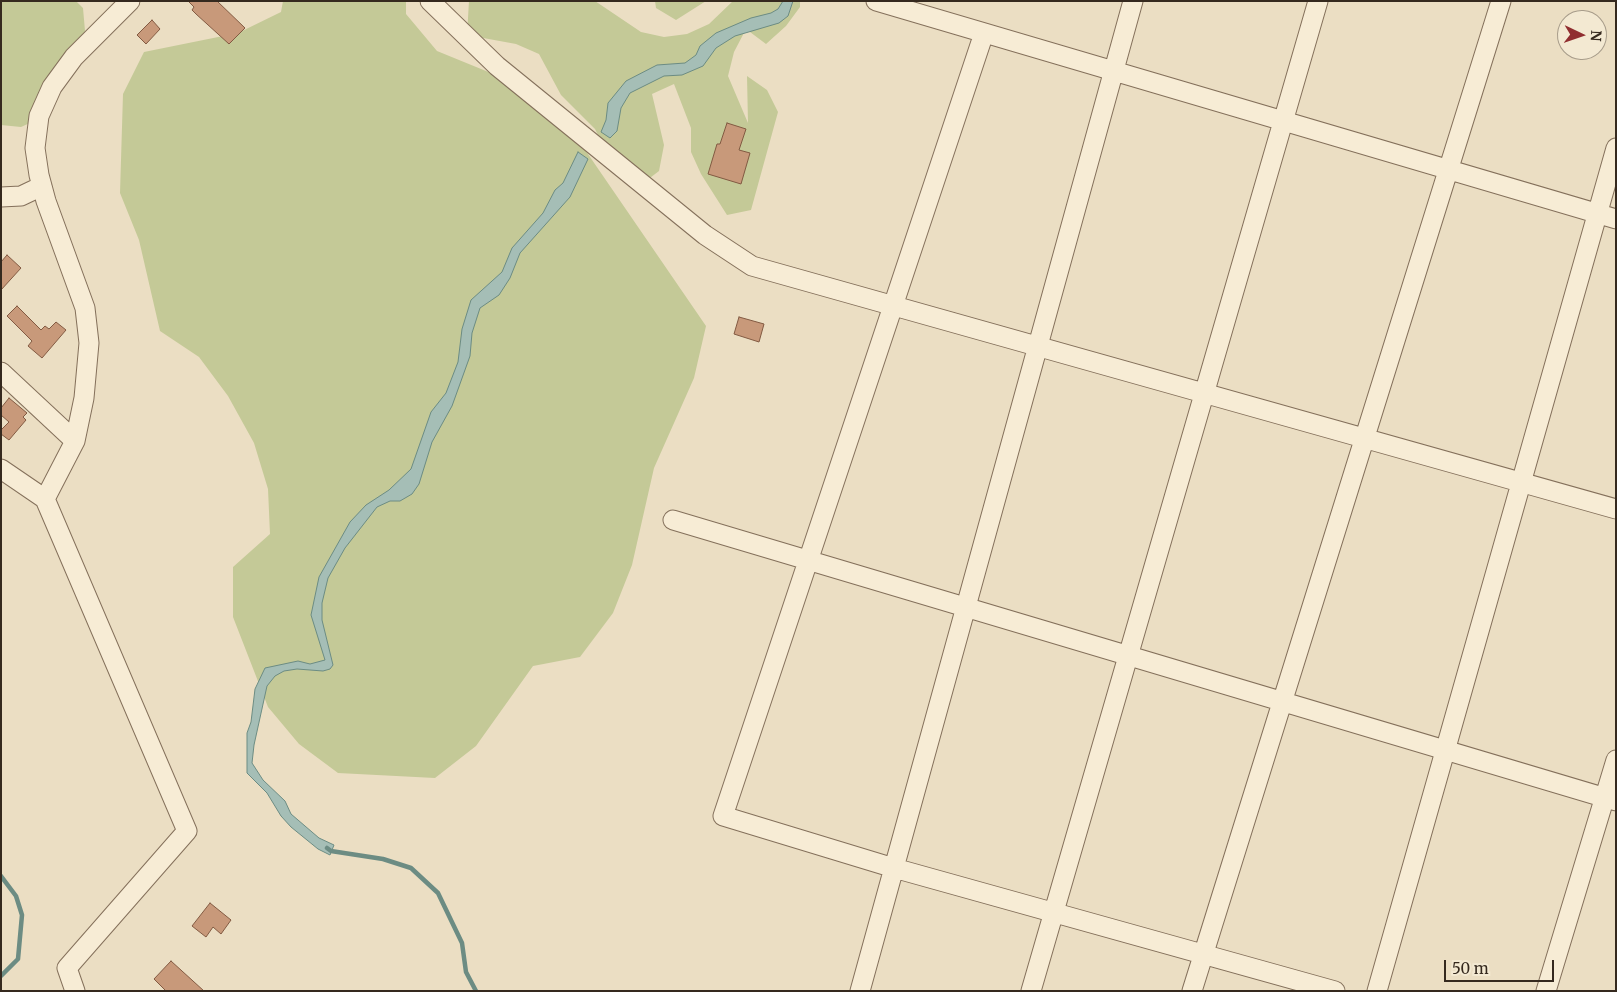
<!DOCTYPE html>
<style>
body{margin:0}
#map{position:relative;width:1617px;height:992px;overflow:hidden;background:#ebdec3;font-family:Merriweather,serif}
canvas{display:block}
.frame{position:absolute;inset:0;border:2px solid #35291e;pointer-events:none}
.north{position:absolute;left:1557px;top:10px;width:50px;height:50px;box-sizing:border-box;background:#f3e9d2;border:1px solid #a79c8a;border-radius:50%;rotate:93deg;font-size:14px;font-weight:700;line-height:20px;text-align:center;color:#35291e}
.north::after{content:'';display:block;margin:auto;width:18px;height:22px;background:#902e30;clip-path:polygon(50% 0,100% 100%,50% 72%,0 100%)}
.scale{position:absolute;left:1444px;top:960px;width:110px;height:22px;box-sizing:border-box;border:2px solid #35291e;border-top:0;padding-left:6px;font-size:15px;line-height:18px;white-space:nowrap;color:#35291e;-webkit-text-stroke:4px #f3e9d2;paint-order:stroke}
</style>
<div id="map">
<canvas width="1617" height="992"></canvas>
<div class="frame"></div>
<div class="north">N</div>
<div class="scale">50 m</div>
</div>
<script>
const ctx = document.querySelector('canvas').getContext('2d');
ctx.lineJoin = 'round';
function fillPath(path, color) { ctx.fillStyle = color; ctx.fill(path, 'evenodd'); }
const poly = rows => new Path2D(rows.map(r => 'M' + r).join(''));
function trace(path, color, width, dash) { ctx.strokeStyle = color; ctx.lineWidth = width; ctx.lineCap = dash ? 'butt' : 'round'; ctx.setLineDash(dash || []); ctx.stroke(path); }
const green = poly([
 [1,1,76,1,83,8,85,31,78,55,43,117,21,127,1,125],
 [283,1,406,1,406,14,437,51,530,89,566,122,706,326,694,378,654,468,632,565,613,613,580,657,533,666,476,746,435,778,338,773,299,744,268,707,233,617,233,567,270,534,268,489,254,443,228,396,199,357,160,331,139,240,120,193,123,94,144,52,238,33,281,12],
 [469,1,595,1,641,32,664,37,687,34,709,24,733,1,800,1,800,7,786,26,766,44,746,29,734,52,728,76,748,123,747,76,767,90,778,112,751,210,727,215,701,174,691,152,691,128,674,84,652,94,664,145,659,171,638,187,617,173,595,129,561,95,539,54,516,44,467,35],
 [655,1,706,1,676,20,656,8]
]);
const water = poly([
 [783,1,793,1,788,16,779,23,735,36,716,48,703,66,682,75,664,76,630,93,621,108,617,131,610,138,601,132,606,120,608,103,626,81,657,65,685,63,696,55,700,46,716,33,751,18,771,13,778,9,783,1],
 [578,152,588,159,570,197,520,253,510,278,499,295,480,308,472,333,470,356,452,406,432,442,419,484,412,494,400,501,390,501,377,507,345,548,328,578,322,603,322,620,333,665,330,669,323,671,297,669,284,671,275,676,267,686,254,745,252,763,263,780,285,801,291,814,319,838,334,845,330,855,318,849,291,827,281,816,267,793,247,773,247,733,251,722,255,689,265,668,298,661,310,664,325,660,311,615,319,577,350,522,366,505,389,490,411,469,431,412,446,393,458,362,462,329,471,300,502,272,512,248,543,213,555,190,563,183,578,152]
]);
const stream = poly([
 [327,848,331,851,383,859,411,868,438,893,462,943,466,972,476,991],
 [1,876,16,896,22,915,18,959,1,976]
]);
const building = poly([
 [188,1,217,1,245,28,229,44,196,14,192,10,194,7,188,1],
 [152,20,160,29,146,44,137,35,152,20],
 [727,123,746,129,739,150,750,153,741,184,708,174,717,144,720,144,727,123],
 [7,255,21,268,1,290,1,262,7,255],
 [17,306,41,330,45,326,49,329,56,322,66,330,42,358,28,346,32,341,7,316,17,306],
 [739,317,764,324,759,342,734,334,739,317],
 [9,398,27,413,23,417,26,420,9,440,1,434,1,430,9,422,1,415,1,408,9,398],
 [210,903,231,920,221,934,213,927,206,937,192,926,210,903],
 [171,961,204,991,166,991,154,979,171,961]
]);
const minor = poly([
 [430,1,497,66,705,235,752,266,1616,509],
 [876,1,1616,219],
 [984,33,723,816,894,868,1335,991],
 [1,197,21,196,42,186],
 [1,372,75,441],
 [1,469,45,499,187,831,67,968,75,991],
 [45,499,75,441,84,398,89,343,85,308,46,201,39,175,35,148,39,116,52,87,74,57,130,1],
 [673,520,1616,801],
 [860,991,1133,1],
 [1031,991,1318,1],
 [1192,991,1501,1],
 [1377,991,1616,148],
 [1546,991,1616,760]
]);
fillPath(green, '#c4c997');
fillPath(water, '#a5beb6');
trace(water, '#6c8c83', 1);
trace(stream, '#6c8c83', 4.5);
fillPath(building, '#c8997a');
trace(building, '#825a42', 1);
trace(minor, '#84705b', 21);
trace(minor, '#f7ecd5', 19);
</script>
